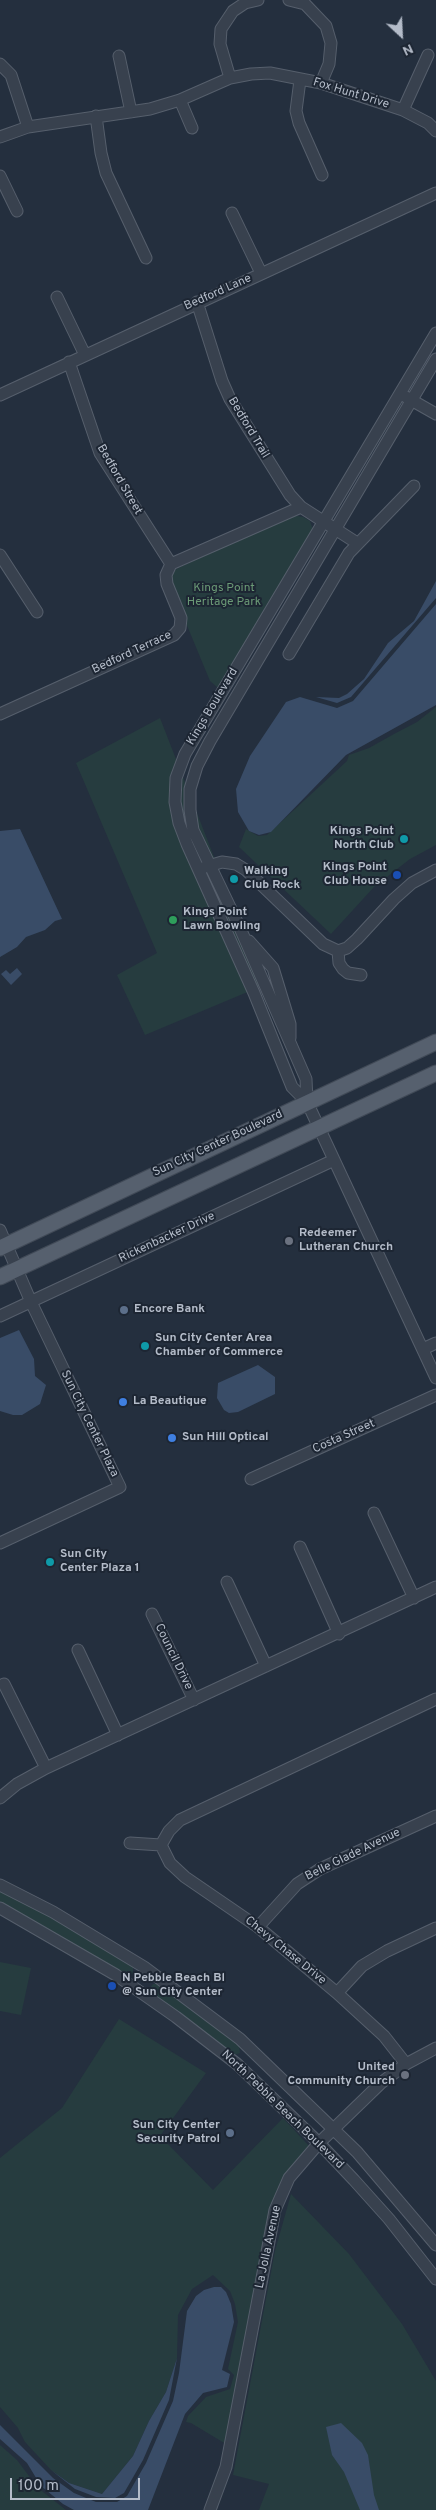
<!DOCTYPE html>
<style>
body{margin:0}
#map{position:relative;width:436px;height:2510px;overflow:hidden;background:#242f3e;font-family:Overpass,sans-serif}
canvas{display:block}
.north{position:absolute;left:376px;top:10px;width:50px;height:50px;-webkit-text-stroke:4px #1d2633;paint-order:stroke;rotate:155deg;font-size:14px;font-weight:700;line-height:20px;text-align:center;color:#b4bcc9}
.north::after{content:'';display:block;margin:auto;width:18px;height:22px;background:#b4bcc9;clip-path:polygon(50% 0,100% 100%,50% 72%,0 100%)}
.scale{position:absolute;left:10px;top:2478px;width:130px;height:22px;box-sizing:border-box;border:2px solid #b4bcc9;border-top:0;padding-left:6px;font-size:15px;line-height:18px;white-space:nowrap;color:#b4bcc9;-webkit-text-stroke:4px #1d2633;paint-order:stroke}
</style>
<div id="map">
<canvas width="436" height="2510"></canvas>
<div class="north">N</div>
<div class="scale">100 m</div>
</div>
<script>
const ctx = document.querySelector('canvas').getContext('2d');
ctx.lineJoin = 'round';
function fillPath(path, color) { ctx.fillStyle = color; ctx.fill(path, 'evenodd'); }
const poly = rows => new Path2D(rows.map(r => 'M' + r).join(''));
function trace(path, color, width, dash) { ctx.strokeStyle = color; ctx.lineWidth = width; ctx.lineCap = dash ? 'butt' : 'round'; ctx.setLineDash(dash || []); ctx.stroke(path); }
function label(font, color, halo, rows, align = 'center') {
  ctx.font = font + ' Overpass,sans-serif'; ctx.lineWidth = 4; ctx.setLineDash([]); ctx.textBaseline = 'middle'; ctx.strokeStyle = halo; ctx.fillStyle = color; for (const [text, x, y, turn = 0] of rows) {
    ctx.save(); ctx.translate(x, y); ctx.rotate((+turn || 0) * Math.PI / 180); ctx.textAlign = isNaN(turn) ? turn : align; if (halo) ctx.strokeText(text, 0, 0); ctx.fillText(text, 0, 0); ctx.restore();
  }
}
const green = poly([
 [292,515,303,517,310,521,313,530,221,688,217,687,210,681,169,582,174,570],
 [436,707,436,845,410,859,374,887,331,934,239,847,246,829,258,836,267,835,347,761,349,755,369,748,394,734,417,722],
 [160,718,237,916,269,983,145,1035,117,975,157,953,76,763],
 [0,1890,52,1917,133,1967,133,1974,125,1976,46,1928,0,1903],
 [0,1962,31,1968,21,2015,0,2011],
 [153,1984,158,1984,239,2045,240,2053,234,2055,153,1995,150,1988],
 [119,2019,206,2073,160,2136,213,2190,283,2118,310,2147,285,2174,226,2444,191,2423,186,2422,188,2416,206,2397,230,2389,234,2375,228,2369,238,2322,235,2304,230,2291,213,2275,192,2289,178,2315,177,2358,166,2392,149,2421,133,2456,102,2494,69,2483,51,2470,25,2442,18,2428,0,2407,0,2158,62,2108],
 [291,2194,349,2254,402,2324,436,2381,436,2510,259,2510,269,2484,233,2475,275,2251],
 [0,2445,17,2460,38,2488,66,2510,0,2510]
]);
const water = poly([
 [436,581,436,598,351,697,337,703,316,697,339,698,347,694,364,679,388,643,414,621],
 [436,604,436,705,346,755,271,832,259,835,249,831,238,812,236,789,250,756,286,702,300,697,337,708,353,701],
 [20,829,62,919,55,921,45,930,26,937,17,947,0,957,0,831],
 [17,968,22,974,11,985,1,974,6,970,10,974],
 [19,1330,34,1359,35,1376,46,1385,40,1404,22,1415,13,1415,0,1411,0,1338],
 [258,1365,275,1377,275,1394,238,1412,229,1413,224,1410,217,1398,218,1383],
 [214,2287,221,2287,226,2292,231,2304,234,2322,222,2370,230,2374,227,2387,203,2393,185,2414,148,2510,74,2510,63,2504,41,2486,27,2463,0,2439,0,2425,53,2478,74,2493,96,2502,117,2502,127,2496,146,2463,173,2401,179,2373,187,2311,196,2296,204,2290],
 [177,2358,169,2400,143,2460,124,2493,115,2498,96,2497,75,2489,51,2470,69,2483,102,2494,133,2456,149,2421,166,2392],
 [341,2423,362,2443,368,2455,374,2495,379,2510,360,2510,344,2472,332,2455,326,2427]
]);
const minor = poly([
 [289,0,305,4,326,26,331,43,329,64,321,83],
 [119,56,131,112],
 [0,64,11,75,28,127],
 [230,78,220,44,221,29,233,11,245,3,258,0],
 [300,80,296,111,299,123,322,175],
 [180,100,192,128],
 [403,110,428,55],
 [96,116,101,153,106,173,146,258],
 [0,137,28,127,150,109,180,100,230,78,251,74,270,73,321,83,403,110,428,123,436,131],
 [0,176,17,211],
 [232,213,261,273],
 [57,297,85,355],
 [197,302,222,381,230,399,290,495,301,507,357,543],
 [436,333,185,754,176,778,175,802,179,823,187,844,254,993,292,1087,307,1102,436,1378],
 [69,362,100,453,171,564],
 [0,395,436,193],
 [406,397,436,414],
 [0,555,37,612],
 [289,654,349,553,414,486],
 [0,714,174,635,180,628,181,618,167,584,166,575,171,564,301,507],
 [205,867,222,862,236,864,246,870,323,944,338,951,347,948,357,939,394,899,412,883,436,870],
 [249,941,273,968,290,1024,290,1038],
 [338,951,339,963,343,969,348,973,361,975],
 [307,1102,306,1079,240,928,193,830,190,810,190,789,197,766,210,741,436,359],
 [0,1230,31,1302,120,1487,0,1543],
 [0,1316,334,1160],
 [423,1349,436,1343],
 [251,1479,436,1395],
 [374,1513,414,1598],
 [300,1547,339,1634],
 [227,1582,266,1666],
 [152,1614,194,1700],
 [78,1650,118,1735],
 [4,1684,46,1768],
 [0,1798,17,1784,46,1768,436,1587],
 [130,1843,161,1845,170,1863,185,1877,258,1927,337,1993,384,2036,406,2064],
 [161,1845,169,1831,180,1820,436,1699],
 [0,1885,53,1912,144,1967,240,2039,357,2152,436,2245],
 [0,1908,116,1975,176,2017,237,2064,319,2143,354,2180,389,2219,436,2279],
 [258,1927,297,1884,320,1869,436,1816],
 [337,1993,362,1966,387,1951,436,1928],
 [210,2510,226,2467,275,2210,289,2178,319,2143,381,2083,406,2064,436,2048]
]);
const major = poly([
 [0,1248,436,1042],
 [0,1277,436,1073]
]);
const markers = [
 [404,839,5,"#0f9aa8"],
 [397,875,5,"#1a4fb4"],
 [234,879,5,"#0f9aa8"],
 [173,920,5,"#2e9e5b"],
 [289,1241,5,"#6b7280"],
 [124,1310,5,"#5c6f8a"],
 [145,1346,5,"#0f9aa8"],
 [123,1402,5,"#3f7fe0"],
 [172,1438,5,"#3f7fe0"],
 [50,1562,5,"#0f9aa8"],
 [112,1986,5,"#1a4fb4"],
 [405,2075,5,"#6b7280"],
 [230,2133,5,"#5c6f8a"]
];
const streetNames = [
 ["Fox Hunt Drive",351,94,17],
 ["Bedford Lane",218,293,-24],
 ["Bedford Trail",248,428,59],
 ["Bedford Street",119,480,60],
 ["Bedford Terrace",132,653,-25],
 ["Kings Boulevard",213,707,-59],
 ["Sun City Center Boulevard",218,1144,-25],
 ["Rickenbacker Drive",167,1238,-25],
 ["Sun City Center Plaza",89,1424,64],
 ["Costa Street",344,1437,-24],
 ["Council Drive",173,1657,64],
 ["Belle Glade Avenue",353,1855,-26],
 ["Chevy Chase Drive",285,1951,39],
 ["North Pebble Beach Boulevard",282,2110,44],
 ["La Jolla Avenue",269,2247,-78]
];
const parkNames = [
 ["Kings Point",224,589],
 ["Heritage Park",224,603]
];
const poiNames = [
 ["Kings Point",394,832,"right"],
 ["North Club",394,846,"right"],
 ["Kings Point",387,868,"right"],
 ["Club House",387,882,"right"],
 ["Walking",244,872],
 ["Club Rock",244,886],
 ["Kings Point",183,913],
 ["Lawn Bowling",183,927],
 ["Redeemer",299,1234],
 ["Lutheran Church",299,1248],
 ["Encore Bank",134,1310],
 ["Sun City Center Area",155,1339],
 ["Chamber of Commerce",155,1353],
 ["La Beautique",133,1402],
 ["Sun Hill Optical",182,1438],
 ["Sun City",60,1555],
 ["Center Plaza 1",60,1569],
 ["N Pebble Beach Bl",122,1979],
 ["@ Sun City Center",122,1993],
 ["United",395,2068,"right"],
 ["Community Church",395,2082,"right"],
 ["Sun City Center",220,2126,"right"],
 ["Security Patrol",220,2140,"right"]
];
fillPath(green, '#263c3f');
fillPath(water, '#394c67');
trace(minor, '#565f6c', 13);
trace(major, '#414a57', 17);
trace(minor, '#38414e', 11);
trace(major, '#56606e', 15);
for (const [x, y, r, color] of markers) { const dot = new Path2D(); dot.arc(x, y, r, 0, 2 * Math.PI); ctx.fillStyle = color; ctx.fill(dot); trace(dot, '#1d2633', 2); }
label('12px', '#b4bcc9', '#1d2633', streetNames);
label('12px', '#6b9a76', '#1d2633', parkNames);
label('bold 12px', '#b4bcc9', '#1d2633', poiNames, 'left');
</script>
